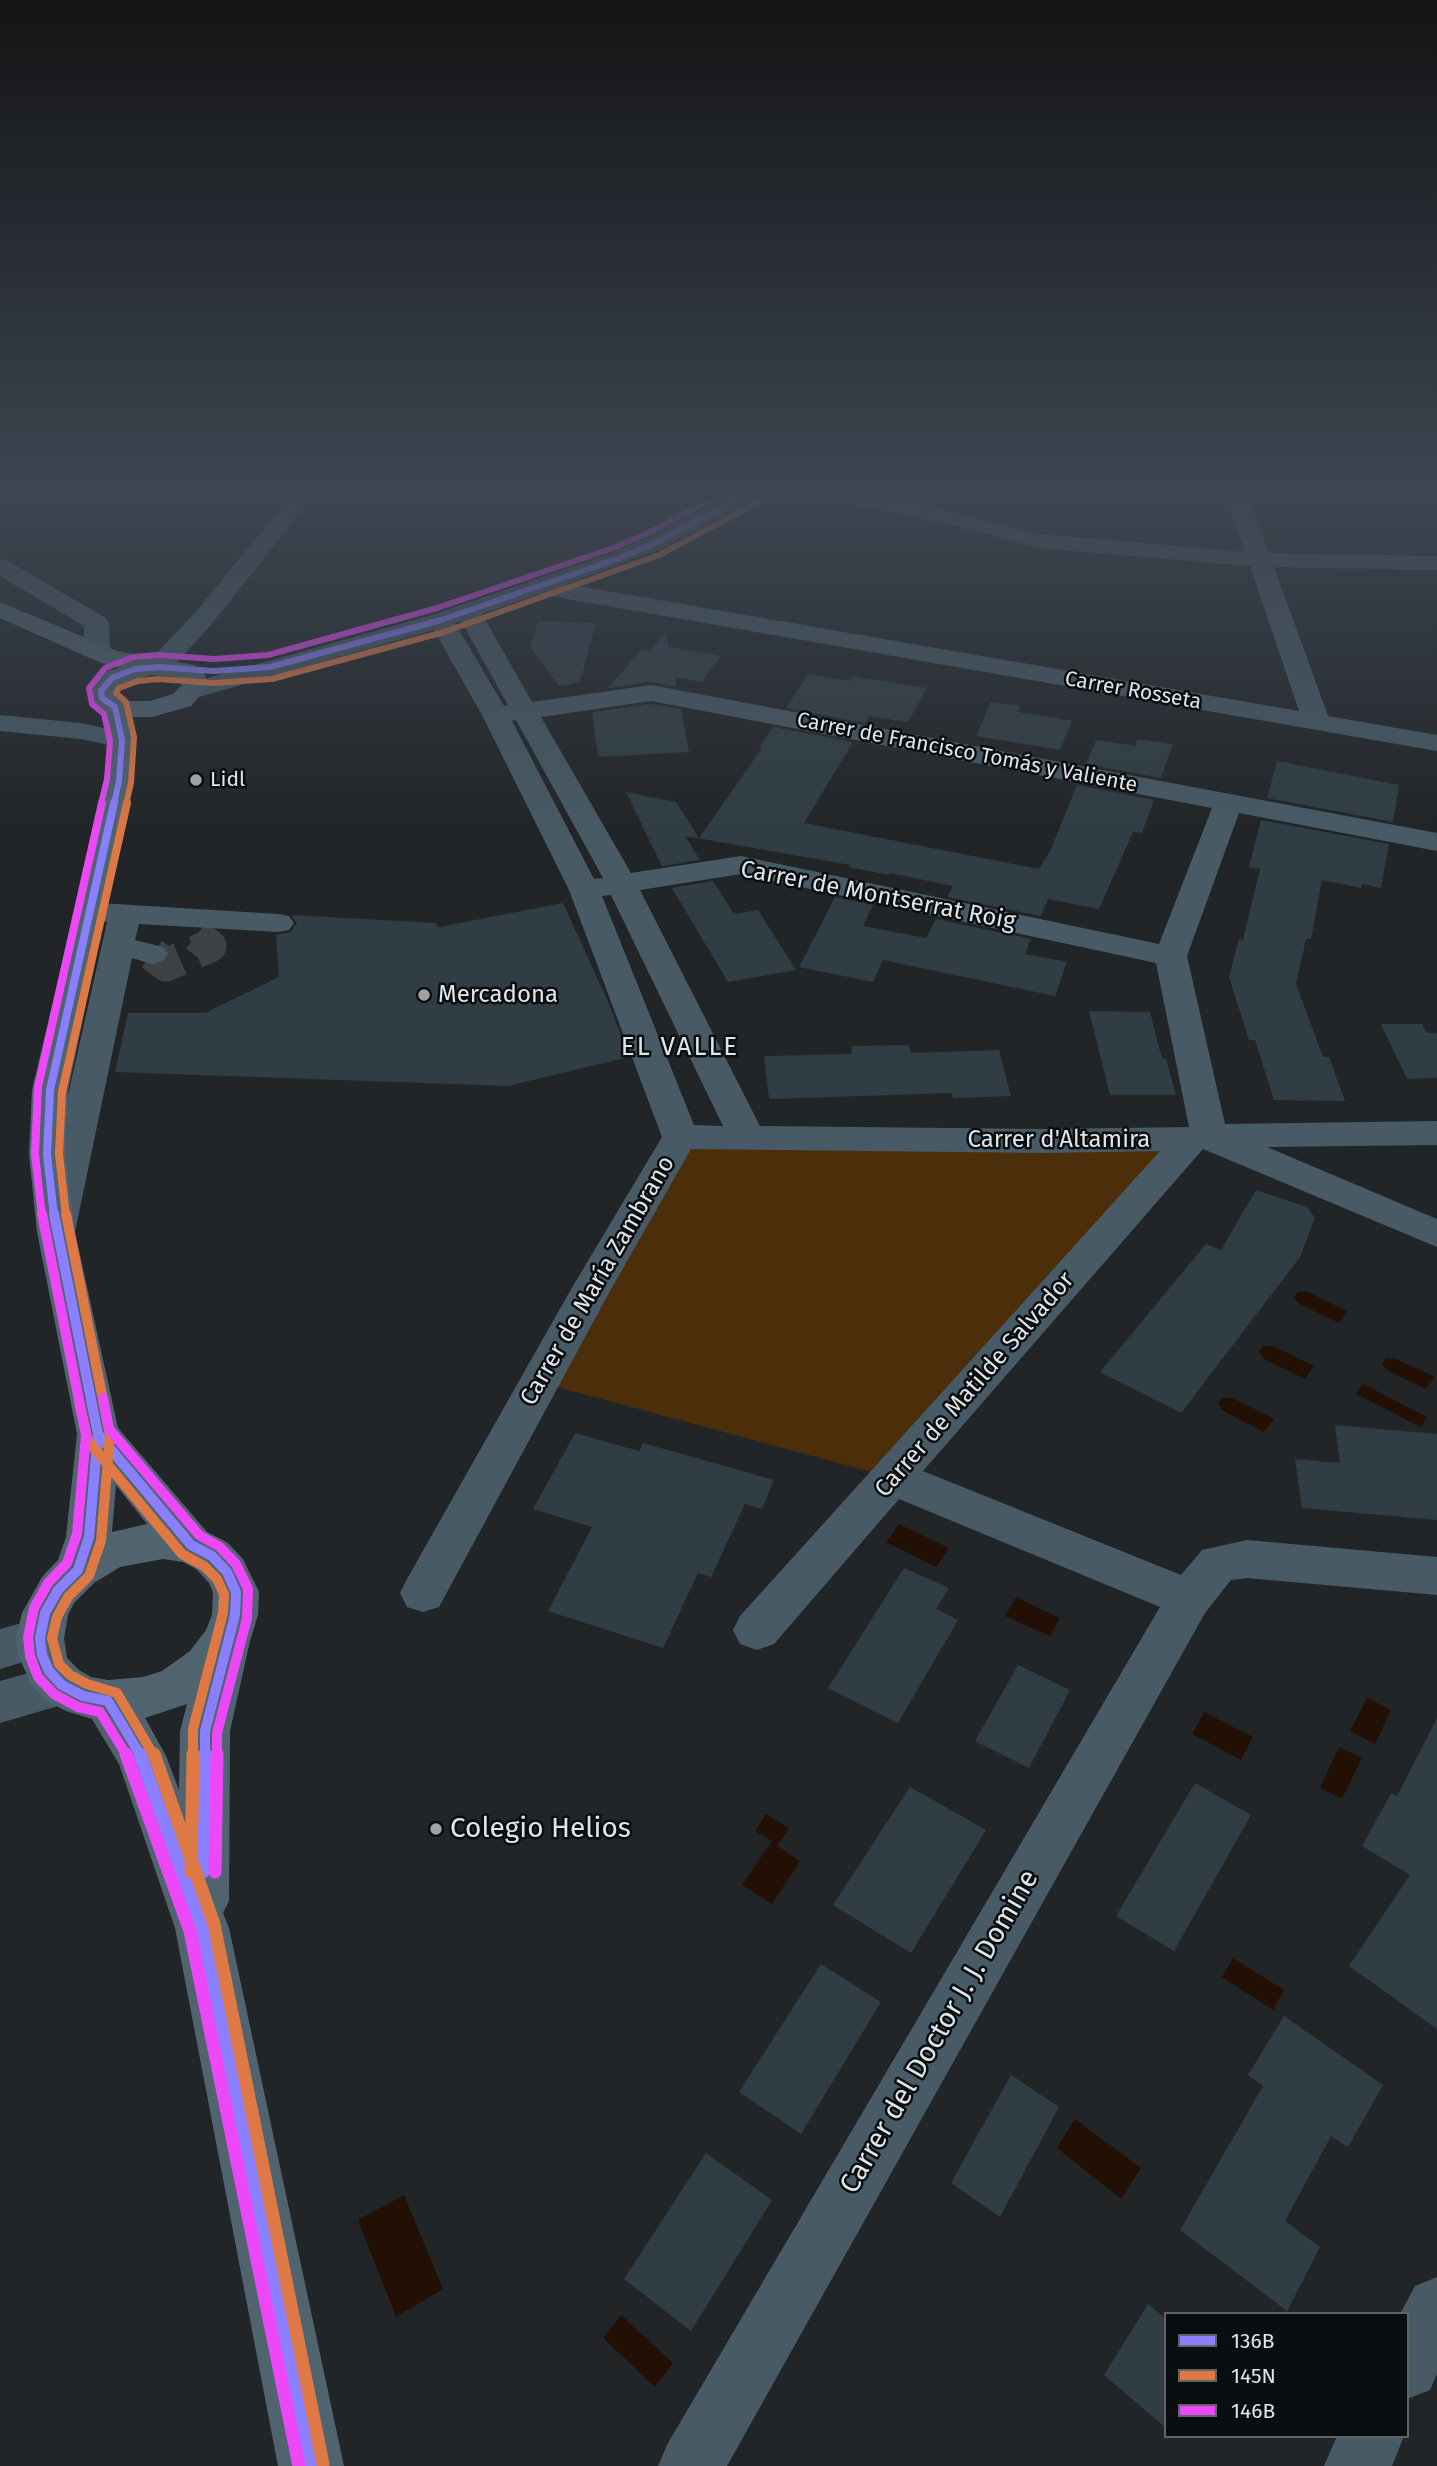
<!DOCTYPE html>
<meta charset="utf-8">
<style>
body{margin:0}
#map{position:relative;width:1437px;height:2466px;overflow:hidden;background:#222527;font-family:"Fira Sans",sans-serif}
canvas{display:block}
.legend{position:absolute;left:1164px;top:2312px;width:245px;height:126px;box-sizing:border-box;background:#0b0e10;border:2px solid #606466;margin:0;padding:9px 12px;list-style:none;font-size:21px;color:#e0e5e8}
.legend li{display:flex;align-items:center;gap:14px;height:35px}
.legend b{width:35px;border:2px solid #606466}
</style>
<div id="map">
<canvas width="1437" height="2466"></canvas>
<ul class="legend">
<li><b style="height:9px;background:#8a80ff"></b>136B</li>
<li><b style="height:9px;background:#de7844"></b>145N</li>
<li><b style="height:9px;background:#ec48f8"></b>146B</li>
</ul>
</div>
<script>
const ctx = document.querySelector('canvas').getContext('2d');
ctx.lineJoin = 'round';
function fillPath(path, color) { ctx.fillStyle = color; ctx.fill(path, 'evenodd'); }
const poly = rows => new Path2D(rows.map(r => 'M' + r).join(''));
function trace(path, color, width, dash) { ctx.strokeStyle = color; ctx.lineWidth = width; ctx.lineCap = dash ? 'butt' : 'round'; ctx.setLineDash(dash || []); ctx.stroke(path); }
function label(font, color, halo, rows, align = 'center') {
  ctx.font = font + ' "Fira Sans",sans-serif'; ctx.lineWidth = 5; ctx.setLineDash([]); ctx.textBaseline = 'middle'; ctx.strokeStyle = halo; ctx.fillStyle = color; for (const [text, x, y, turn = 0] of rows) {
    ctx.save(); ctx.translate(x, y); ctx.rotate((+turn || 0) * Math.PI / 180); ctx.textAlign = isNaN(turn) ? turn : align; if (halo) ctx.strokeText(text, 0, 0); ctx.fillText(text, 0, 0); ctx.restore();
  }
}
const green = poly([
 [680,1137,1191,1139,894,1478,539,1382]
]);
const water = poly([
 [1298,1292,1308,1292,1347,1311,1339,1323,1299,1304,1294,1297],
 [1263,1346,1273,1346,1314,1366,1305,1379,1264,1359,1259,1351],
 [1386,1358,1396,1359,1435,1377,1426,1389,1388,1371,1382,1364],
 [1363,1384,1427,1417,1421,1427,1356,1394],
 [1222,1398,1233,1398,1274,1419,1264,1432,1223,1411,1218,1403],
 [899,1524,949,1548,936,1567,886,1542],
 [1016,1597,1060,1618,1050,1636,1005,1616],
 [1367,1698,1391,1710,1375,1744,1350,1731],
 [1204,1712,1253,1737,1241,1760,1192,1734],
 [1339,1747,1362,1758,1342,1799,1320,1788],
 [766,1814,789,1828,777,1846,800,1861,772,1904,742,1885,772,1841,755,1831],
 [1233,1958,1284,1990,1273,2010,1222,1977],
 [1075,2119,1141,2168,1121,2199,1057,2148],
 [404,2195,443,2289,396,2317,358,2220],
 [621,2315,673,2363,655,2387,603,2338]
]);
const building = poly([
 [538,621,596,623,580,682,559,686,530,647],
 [666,632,669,647,721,656,702,682,675,677,677,687,651,682,608,688,641,650,650,651],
 [808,674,850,681,852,676,927,688,908,722,869,716,865,723,786,708],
 [991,702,1020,706,1017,712,1072,721,1060,750,976,736],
 [651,704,681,709,689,752,598,757,592,712],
 [773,727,853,742,804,823,1039,869,1051,849,1077,785,1154,800,1142,833,1133,832,1099,909,1048,899,1041,916,947,897,953,886,890,873,889,875,849,867,851,865,685,836,700,860,662,866,626,792,676,802,699,838,762,748,759,748],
 [1137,739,1173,744,1161,778,1086,764,1096,740,1136,746],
 [1277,761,1399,785,1393,822,1267,798],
 [1261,820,1389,844,1381,888,1362,884,1361,888,1322,880,1311,939,1306,939,1296,984,1323,1057,1329,1057,1345,1101,1274,1100,1255,1040,1249,1040,1229,977,1239,939,1243,940,1260,869,1249,867],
 [713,881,734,914,758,910,796,970,728,982,672,888],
 [835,897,873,905,863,926,926,938,936,919,1031,939,1025,954,1067,962,1055,996,883,960,873,982,799,967],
 [563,903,609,1004,629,1057,508,1086,115,1072,128,1013,205,1013,279,977,276,935,291,932,297,923,291,915,436,923,439,927],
 [1089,1011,1150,1012,1162,1059,1166,1059,1176,1095,1110,1095],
 [1381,1024,1422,1024,1427,1033,1437,1033,1437,1078,1407,1079],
 [909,1045,911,1053,999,1050,1011,1096,953,1098,952,1093,769,1099,764,1056,852,1054,851,1046],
 [1256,1190,1307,1207,1315,1218,1300,1257,1181,1413,1100,1372,1206,1244,1221,1250],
 [1335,1425,1437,1434,1437,1520,1302,1508,1295,1459,1340,1463],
 [575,1433,639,1451,643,1443,774,1480,762,1509,745,1504,711,1577,698,1573,663,1648,548,1611,592,1527,533,1509],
 [904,1568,949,1588,936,1609,958,1620,898,1723,828,1688],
 [1018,1665,1070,1690,1029,1768,975,1741],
 [1437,1718,1437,2029,1349,1966,1410,1875,1362,1846,1391,1793,1397,1796],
 [1195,1783,1251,1815,1174,1951,1116,1916],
 [910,1787,986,1830,911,1953,833,1905],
 [821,1964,881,2002,801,2134,739,2092],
 [1284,2016,1383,2085,1348,2147,1331,2136,1285,2221,1320,2247,1287,2311,1180,2230,1263,2086,1248,2075],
 [1011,2075,1059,2107,1000,2217,951,2183],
 [706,2153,772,2200,691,2331,624,2279],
 [1148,2304,1166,2319,1166,2428,1104,2375]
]);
const minorTunnel = poly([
 [152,954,166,965,210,946,195,935]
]);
const minor = poly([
 [295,491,317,491,211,625,167,673,158,675,149,673,145,667,149,661,193,615,295,491],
 [737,491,764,491,761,496,661,549,567,584,1299,711,1250,566,1039,548,913,516,811,498,803,496,800,491,848,491,914,502,1039,534,1245,552,1224,491,1246,491,1269,553,1437,556,1437,570,1274,567,1328,716,1437,735,1437,751,539,594,482,614,532,702,651,685,1437,833,1437,851,1239,813,1187,956,1225,1124,1437,1121,1437,1145,1267,1147,1437,1219,1437,1247,1203,1149,923,1471,1181,1575,1202,1550,1247,1540,1437,1557,1437,1595,1247,1578,1231,1580,1205,1613,727,2466,658,2466,668,2443,1160,1607,899,1499,774,1644,757,1650,740,1644,733,1630,740,1616,1160,1151,1044,1153,691,1149,610,1291,439,1607,423,1612,407,1607,400,1593,407,1579,570,1291,662,1137,569,890,482,715,434,630,192,699,183,697,179,691,183,685,432,615,609,554,645,539,737,491],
 [461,621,508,705,504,706,455,623,461,621],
 [651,701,1212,808,1159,944,741,856,631,873,541,717,651,701],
 [516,720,603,878,594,879,512,721,516,720],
 [741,874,1156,963,1189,1127,1044,1129,760,1126,640,890,741,874],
 [611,895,723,1126,694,1125,602,896,611,895],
 [0,559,8,561,106,618,109,623,110,651,106,656,97,659,88,656,84,651,84,626,0,576,0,559],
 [0,715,81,723,132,734,136,740,132,746,122,748,81,739,0,731,0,715],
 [100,903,278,914,289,916,294,923,289,930,278,932,139,924,135,940,163,947,168,954,163,961,152,964,132,958,75,1232,70,1241,56,1245,42,1241,37,1232,107,922,89,919,84,912,89,905,100,903],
 [40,1618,57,1624,64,1638,57,1652,0,1669,0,1629,40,1618],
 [62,1664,79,1670,86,1685,79,1700,0,1723,0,1681,62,1664],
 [1437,2277,1437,2374,1430,2390,1407,2399,1407,2314,1400,2314,1415,2286,1437,2277],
 [1337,2436,1404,2436,1392,2466,1324,2466,1337,2436]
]);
const major = poly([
 [0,602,117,651,194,665,205,675,208,686,191,706,152,717,131,717,136,740,133,781,68,1090,65,1154,75,1232,118,1428,207,1532,228,1543,243,1559,259,1592,258,1615,250,1641,230,1731,229,1901,223,1913,229,1928,344,2466,278,2466,175,1928,119,1764,92,1719,66,1711,45,1700,32,1686,18,1655,16,1638,22,1613,42,1577,58,1560,66,1537,77,1434,37,1232,29,1154,32,1090,105,781,108,740,102,711,93,704,88,691,103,672,119,668,99,662,0,618,0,602],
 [151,675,176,677,182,685,173,694,150,701,127,701,115,696,114,692,121,684,151,675],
 [116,1485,147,1524,112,1532,116,1485],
 [163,1559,183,1562,196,1569,209,1583,213,1592,212,1615,206,1630,190,1651,162,1671,143,1677,108,1680,91,1677,79,1670,67,1658,64,1638,68,1615,74,1603,94,1583,120,1567,163,1559],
 [187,1704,180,1731,179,1790,166,1756,145,1718,187,1704]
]);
const bus1Far3 = poly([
 [114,804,119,781,122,740,115,707,102,698,101,691,112,678,135,669,158,667,214,671,270,667,441,620,617,559,653,544,753,491]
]);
const bus1Far2 = poly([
 [54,1216,47,1154,50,1090,114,803]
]);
const bus1Far1 = poly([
 [54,1214,98,1434,89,1537,78,1570,58,1590,45,1613,40,1638,42,1655,49,1671,62,1685,83,1696,108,1701,141,1756],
 [91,1400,98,1434,191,1545,212,1556,227,1572,236,1592,235,1615,205,1731,205,1756]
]);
const bus1 = poly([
 [140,1754,202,1928,311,2466],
 [203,1872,205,1754]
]);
const bus2Far3 = poly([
 [126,804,131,783,134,737,126,702,116,693,119,688,138,681,158,679,214,683,272,679,444,632,659,555,759,502]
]);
const bus2Far2 = poly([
 [66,1216,59,1154,62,1092,127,803]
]);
const bus2Far1 = poly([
 [66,1214,110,1435,101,1541,89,1576,68,1597,57,1617,52,1638,59,1664,70,1675,87,1684,117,1693,154,1756],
 [79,1402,88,1441,182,1554,204,1566,217,1579,224,1594,223,1613,193,1729,193,1756]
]);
const bus2 = poly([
 [154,1754,214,1924,323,2464],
 [191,1872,193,1754]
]);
const bus3Far3 = poly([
 [101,804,107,779,110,741,104,714,92,704,89,688,105,668,133,657,158,655,214,659,268,655,437,608,613,548,648,533,727,491]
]);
const bus3Far2 = poly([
 [42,1216,35,1154,38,1087,102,803]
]);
const bus3Far1 = poly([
 [42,1214,86,1435,77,1534,67,1563,48,1583,34,1608,28,1637,30,1656,38,1677,54,1694,78,1707,100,1712,127,1756],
 [103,1398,109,1429,199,1535,220,1547,236,1564,248,1589,247,1618,217,1733,217,1756]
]);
const bus3 = poly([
 [126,1754,190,1931,299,2466],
 [215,1872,217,1754]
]);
const markers = [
 [196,780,7,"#9ea2a4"],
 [424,995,7,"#9ea2a4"],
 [436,1829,7,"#9ea2a4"]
];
const farStreetnames = [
 ["Carrer Rosseta",1133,691,10],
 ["Carrer de Francisco Tomás y Valiente",967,753,11]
];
const farPoinames = [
 ["Lidl",210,780]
];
const streetNames = [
 ["Carrer de Montserrat Roig",878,896,11],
 ["Carrer d'Altamira",1059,1140],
 ["Carrer de María Zambrano",598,1281,-60],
 ["Carrer de Matilde Salvador",975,1385,-49]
];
const poiNames = [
 ["Mercadona",438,995]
];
const neighbourhoodNames = [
 ["EL VALLE",680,1048]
];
const nearPoinames = [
 ["Colegio Helios",450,1829]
];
const nearStreetnames = [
 ["Carrer del Doctor J. J. Domine",940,2032,-60]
];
fillPath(green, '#4c2f0a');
fillPath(water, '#231004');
fillPath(building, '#303d44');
trace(minorTunnel, '#3e4244', 33, [33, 17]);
fillPath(minor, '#475a65');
fillPath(major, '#506470');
trace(bus1Far3, '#8a80ff', 6);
trace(bus1Far2, '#8a80ff', 8);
trace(bus1Far1, '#8a80ff', 10);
trace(bus1, '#8a80ff', 13);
trace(bus2Far3, '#de7844', 6);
trace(bus2Far2, '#de7844', 8);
trace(bus2Far1, '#de7844', 10);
trace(bus2, '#de7844', 13);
trace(bus3Far3, '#ec48f8', 6);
trace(bus3Far2, '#ec48f8', 8);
trace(bus3Far1, '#ec48f8', 10);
trace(bus3, '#ec48f8', 13);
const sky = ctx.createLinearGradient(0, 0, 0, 836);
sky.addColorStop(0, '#131415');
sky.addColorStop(0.59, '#3e4652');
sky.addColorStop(1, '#3e465200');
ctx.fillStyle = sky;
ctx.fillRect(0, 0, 1437, 836);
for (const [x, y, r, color] of markers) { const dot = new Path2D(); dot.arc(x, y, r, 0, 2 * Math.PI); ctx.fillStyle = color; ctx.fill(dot); trace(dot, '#0b0e10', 2.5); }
label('21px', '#e0e5e8', '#0b0e10', farStreetnames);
label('21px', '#e0e5e8', '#0b0e10', farPoinames, 'left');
label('24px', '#e0e5e8', '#0b0e10', streetNames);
label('24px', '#e0e5e8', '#0b0e10', poiNames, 'left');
ctx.letterSpacing = '2px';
label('26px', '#e0e5e8', '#0b0e10', neighbourhoodNames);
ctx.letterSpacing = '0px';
label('28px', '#e0e5e8', '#0b0e10', nearPoinames, 'left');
label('28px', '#e0e5e8', '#0b0e10', nearStreetnames);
</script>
